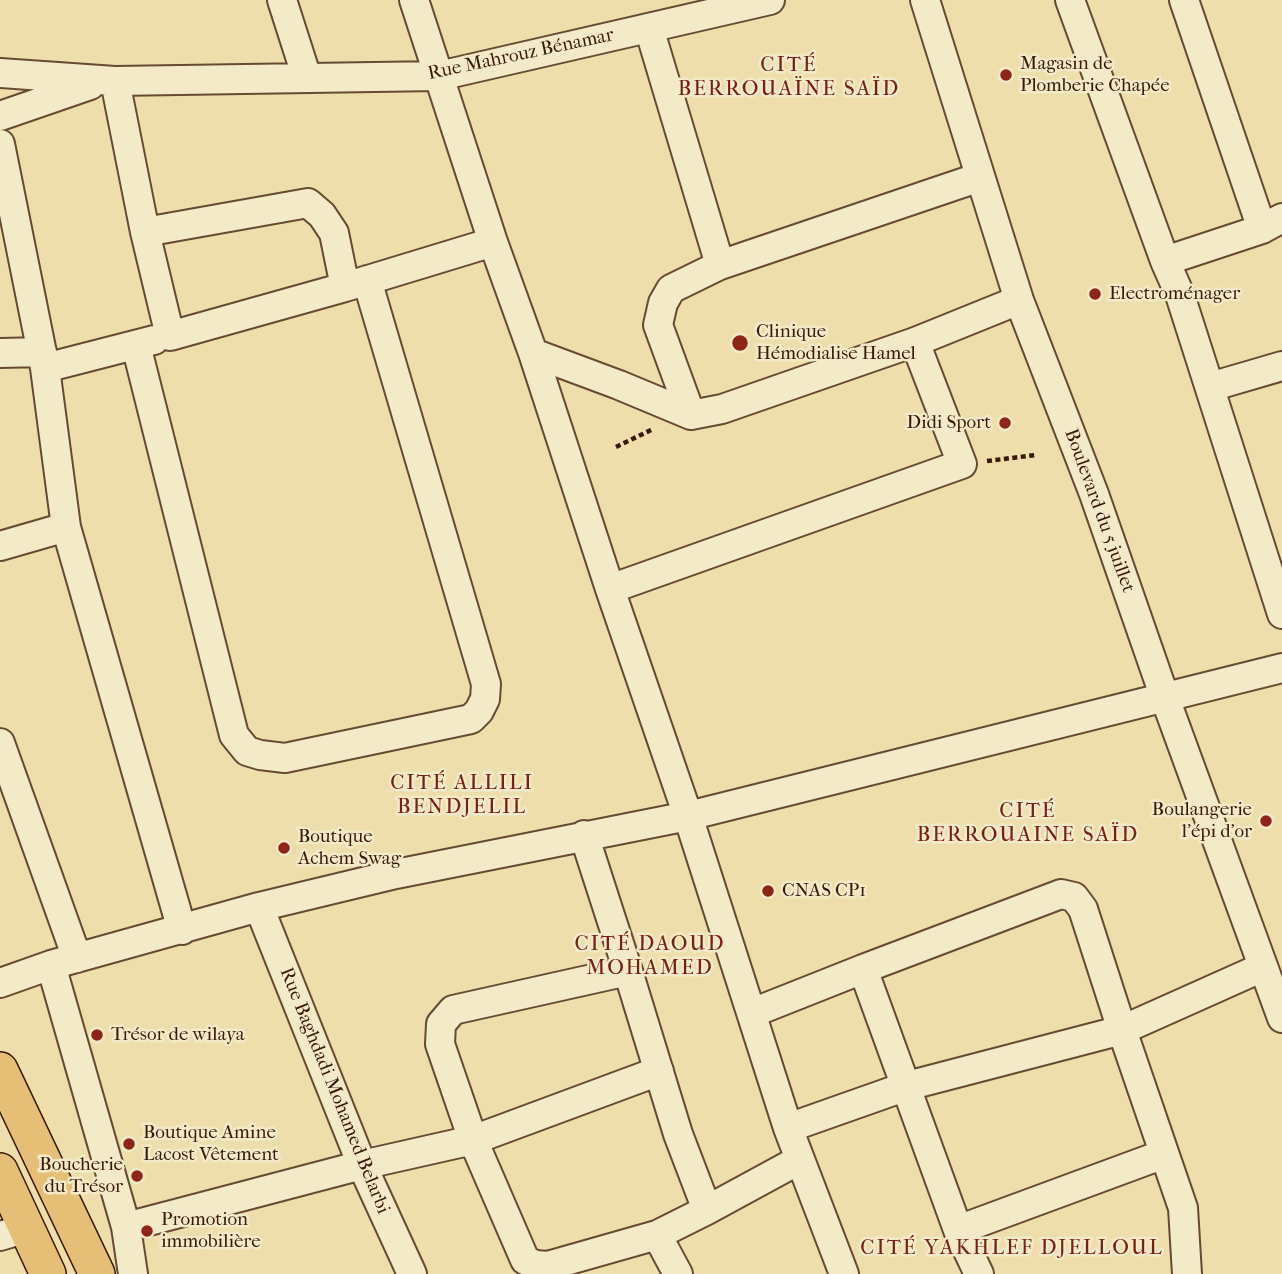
<!DOCTYPE html>
<meta charset="utf-8">
<style>
body{margin:0}
canvas{display:block;background:#eddeab}
</style>
<canvas width="1282" height="1274"></canvas>
<script>
const ctx = document.querySelector('canvas').getContext('2d');
ctx.lineJoin = 'round';
const poly = rows => new Path2D(rows.map(r => 'M' + r).join(''));
function trace(path, color, width, dash) { ctx.strokeStyle = color; ctx.lineWidth = width; ctx.lineCap = dash ? 'butt' : 'round'; ctx.setLineDash(dash || []); ctx.stroke(path); }
function label(font, color, halo, rows, align = 'center') {
  ctx.font = font + ' "IM FELL French Canon",serif'; ctx.lineWidth = 5; ctx.setLineDash([]); ctx.textBaseline = 'middle'; ctx.strokeStyle = halo; ctx.fillStyle = color; for (const [text, x, y, turn = 0] of rows) {
    ctx.save(); ctx.translate(x, y); ctx.rotate((+turn || 0) * Math.PI / 180); ctx.textAlign = isNaN(turn) ? turn : align; if (halo) ctx.strokeText(text, 0, 0); ctx.fillText(text, 0, 0); ctx.restore();
  }
}
const path = poly([
 [616,447,653,429],
 [987,461,1036,455]
]);
const minor = poly([
 [282,0,307,78],
 [414,0,493,242,533,353,610,589,688,816,788,1128,844,1274],
 [925,0,1019,300,1094,494,1165,698,1282,1018],
 [1070,0,1165,261,1180,295,1282,614],
 [1184,0,1262,229],
 [649,28,720,265,980,177],
 [0,73,115,81,439,76,770,0],
 [115,81,145,232,170,336,345,287,493,242],
 [0,116,90,85],
 [0,144,45,368,154,340],
 [145,232,308,203,322,215,334,233,345,287],
 [1165,261,1262,229,1282,218],
 [136,345,234,735,247,751,260,755,285,758,471,719,479,711,485,699,486,684,367,280],
 [0,353,42,352],
 [533,353,619,385,691,415,722,409,915,342,1019,300],
 [45,368,66,527,182,930],
 [1210,387,1282,366],
 [691,415,658,325,663,303,671,289,720,265],
 [0,546,66,527],
 [610,589,962,464,915,342],
 [0,743,77,958],
 [584,835,628,971],
 [259,907,362,1165,412,1274],
 [51,965,126,1227,133,1274],
 [0,983,51,965,259,907,396,874,688,816,1282,668],
 [752,1013,863,969],
 [788,1128,907,1086,1122,1030,1263,967],
 [707,1210,678,1134,628,971,453,1010,441,1024,440,1044,473,1140,525,1260,535,1265,548,1266,657,1235,707,1210,799,1160],
 [126,1227,362,1165,473,1140,659,1071],
 [958,1230,1164,1154],
 [657,1235,678,1274],
 [0,1236,27,1228],
 [979,1274,958,1230,863,969,1061,894,1074,897,1083,909,1122,1030,1183,1208,1187,1274]
]);
const major = poly([
 [0,1070,97,1274],
 [0,1171,48,1274]
]);
const markers = [
 [1006,75,7,"#8f2418"],
 [1095,294,7,"#8f2418"],
 [740,343,9,"#8f2418"],
 [1005,423,7,"#8f2418"],
 [1266,821,7,"#8f2418"],
 [284,848,7,"#8f2418"],
 [768,891,7,"#8f2418"],
 [97,1035,7,"#8f2418"],
 [129,1144,7,"#8f2418"],
 [137,1176,7,"#8f2418"],
 [147,1231,7,"#8f2418"]
];
const streetNames = [
 ["Rue Mahrouz Bénamar",521,55,-12],
 ["Boulevard du 5 juillet",1099,511,70],
 ["Rue Baghdadi Mohamed Belarbi",334,1091,68]
];
const poiNames = [
 ["Magasin de",1020,64],
 ["Plomberie Chapée",1020,86],
 ["Electroménager",1109,294],
 ["Clinique",756,332],
 ["Hémodialise Hamel",756,354],
 ["Didi Sport",991,423,"right"],
 ["Boulangerie",1252,810,"right"],
 ["l'épi d'or",1252,832,"right"],
 ["Boutique",298,837],
 ["Achem Swag",298,859],
 ["CNAS CP1",782,891],
 ["Trésor de wilaya",111,1035],
 ["Boutique Amine",143,1133],
 ["Lacost Vêtement",143,1155],
 ["Boucherie",123,1165,"right"],
 ["du Trésor",123,1187,"right"],
 ["Promotion",161,1220],
 ["immobilière",161,1242]
];
const neighbourhoodNames = [
 ["CITÉ",789,66],
 ["BERROUAÏNE SAÏD",789,90],
 ["CITÉ ALLILI",462,784],
 ["BENDJELIL",462,808],
 ["CITÉ",1028,812],
 ["BERROUAINE SAÏD",1028,836],
 ["CITÉ DAOUD",650,945],
 ["MOHAMED",650,969],
 ["CITÉ YAKHLEF DJELLOUL",1012,1249]
];
trace(minor, '#674a32', 32);
trace(major, '#3a190a', 38);
trace(path, '#3a190a', 4.5, [5, 3.5]);
trace(minor, '#f3eac8', 28);
trace(major, '#e6bf76', 35);
for (const [x, y, r, color] of markers) { const dot = new Path2D(); dot.arc(x, y, r, 0, 2 * Math.PI); ctx.fillStyle = color; ctx.fill(dot); trace(dot, '#f3eac8', 2.5); }
label('19px', '#3a190a', '#f3eac8', streetNames);
label('19px', '#3a190a', '#f3eac8', poiNames, 'left');
ctx.letterSpacing = '2px';
label('21px', '#7a1f14', '#f3eac8', neighbourhoodNames);
ctx.letterSpacing = '0px';
</script>
